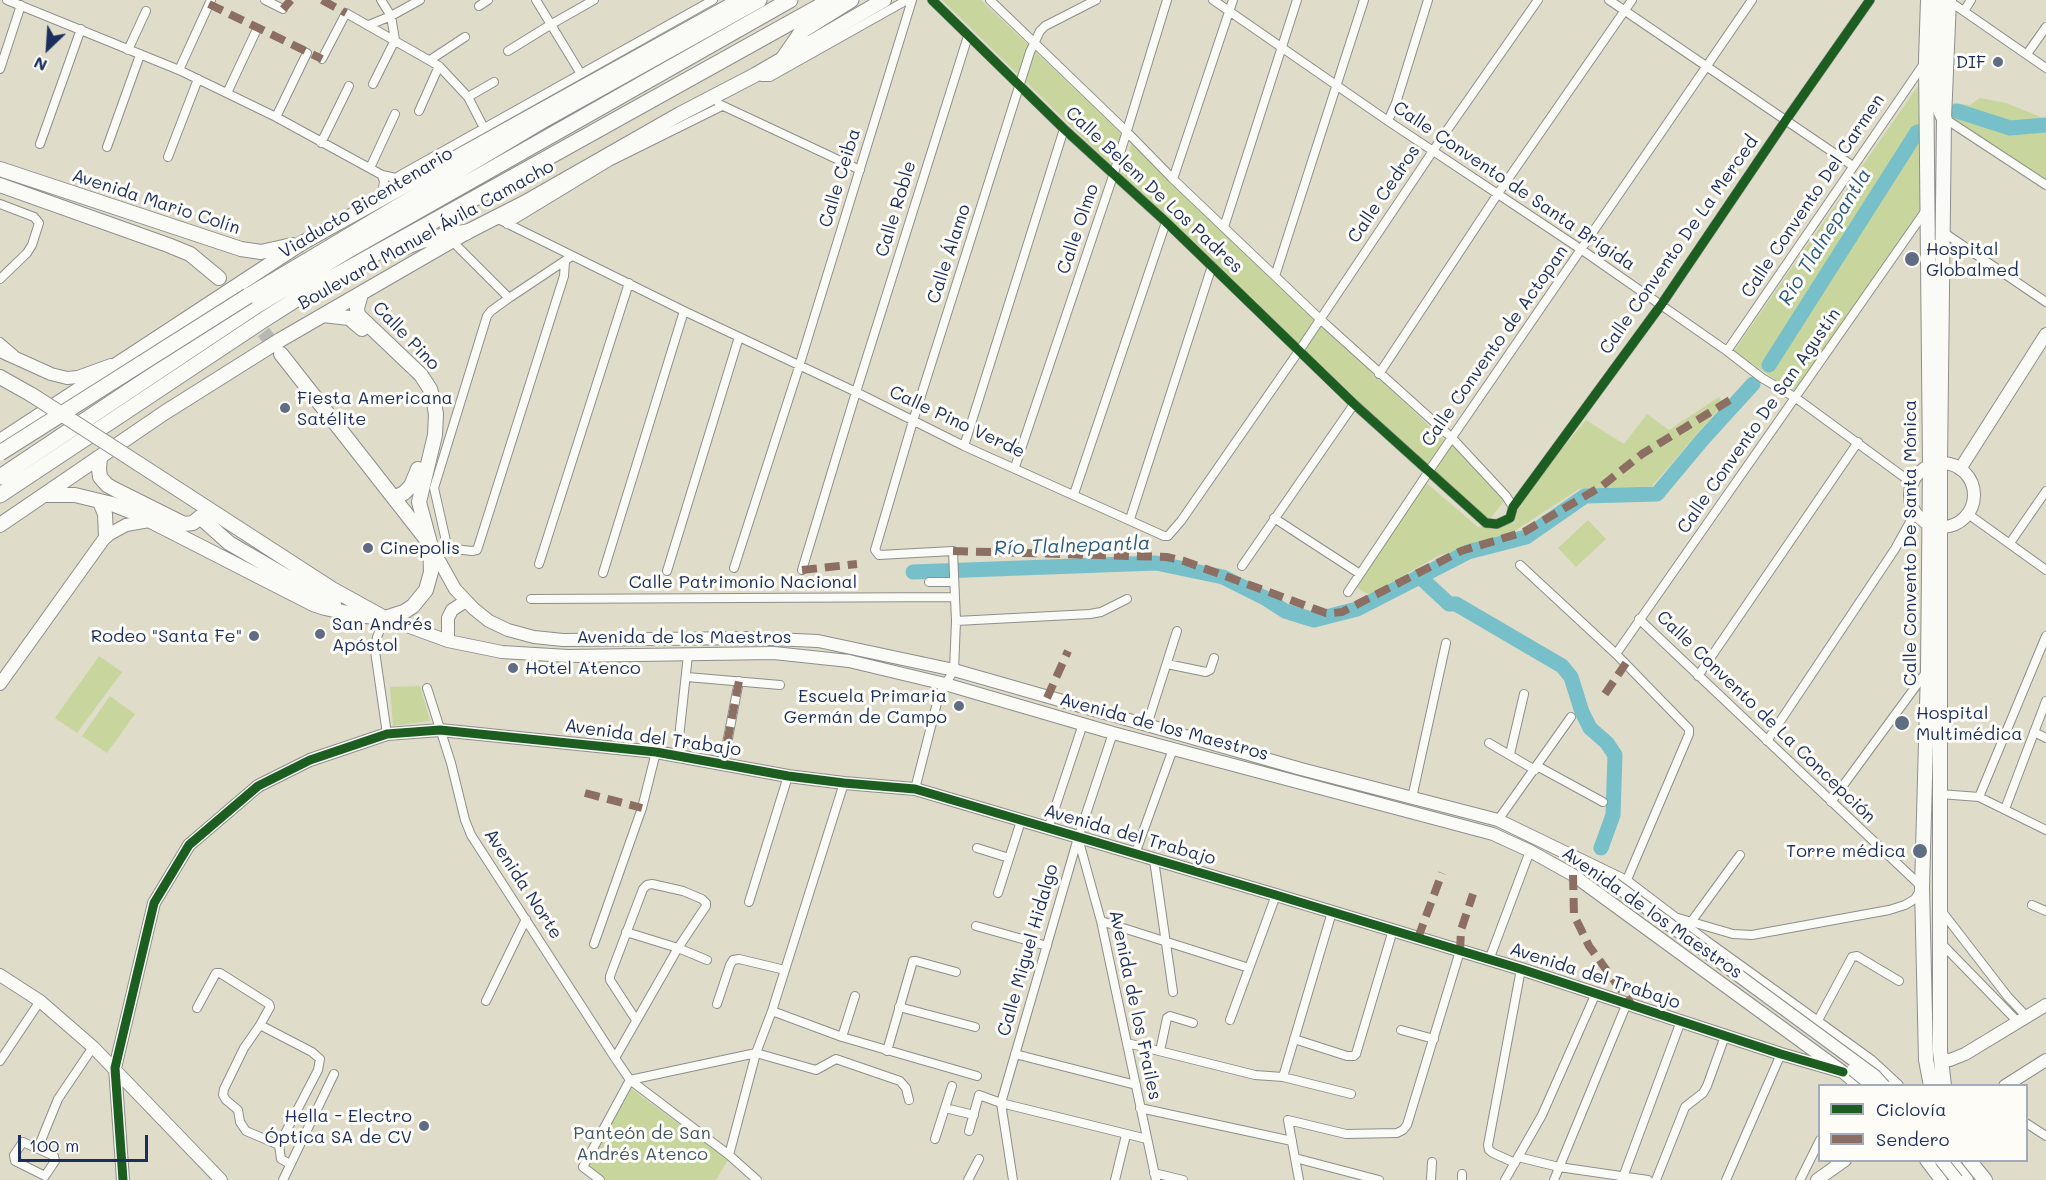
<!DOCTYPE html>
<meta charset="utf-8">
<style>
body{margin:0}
#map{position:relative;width:2046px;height:1180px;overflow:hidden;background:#dfdcc9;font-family:Mali,sans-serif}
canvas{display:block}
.legend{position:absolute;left:1818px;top:1084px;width:210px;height:78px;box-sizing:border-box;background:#fdfcf7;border:2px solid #a3aaba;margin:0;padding:8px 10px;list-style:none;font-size:18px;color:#1b2f5e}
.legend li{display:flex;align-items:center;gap:12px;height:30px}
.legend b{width:30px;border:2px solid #a3aaba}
.north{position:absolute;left:18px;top:18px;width:60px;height:60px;-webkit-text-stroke:4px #fdfcf7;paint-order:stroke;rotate:205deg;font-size:16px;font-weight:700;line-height:24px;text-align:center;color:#1b2f5e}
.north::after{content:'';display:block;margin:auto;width:21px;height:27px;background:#1b2f5e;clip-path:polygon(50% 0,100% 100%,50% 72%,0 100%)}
.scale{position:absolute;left:18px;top:1135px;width:130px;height:27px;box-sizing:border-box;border:3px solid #1b2f5e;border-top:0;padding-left:8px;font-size:18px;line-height:21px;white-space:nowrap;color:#1b2f5e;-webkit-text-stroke:4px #fdfcf7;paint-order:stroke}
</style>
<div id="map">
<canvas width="2046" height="1180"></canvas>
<ul class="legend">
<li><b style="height:8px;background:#1b5e20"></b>Ciclovía</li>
<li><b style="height:8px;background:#8d6e63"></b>Sendero</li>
</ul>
<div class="north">N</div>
<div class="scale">100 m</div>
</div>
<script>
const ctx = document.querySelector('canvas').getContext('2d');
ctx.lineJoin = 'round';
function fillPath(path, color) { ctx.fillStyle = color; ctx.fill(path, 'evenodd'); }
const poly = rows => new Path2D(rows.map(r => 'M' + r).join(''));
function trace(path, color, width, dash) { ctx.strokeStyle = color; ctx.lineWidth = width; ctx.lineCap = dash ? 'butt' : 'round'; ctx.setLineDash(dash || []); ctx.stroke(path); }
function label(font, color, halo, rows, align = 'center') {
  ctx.font = font + ' Mali,sans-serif'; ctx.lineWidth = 6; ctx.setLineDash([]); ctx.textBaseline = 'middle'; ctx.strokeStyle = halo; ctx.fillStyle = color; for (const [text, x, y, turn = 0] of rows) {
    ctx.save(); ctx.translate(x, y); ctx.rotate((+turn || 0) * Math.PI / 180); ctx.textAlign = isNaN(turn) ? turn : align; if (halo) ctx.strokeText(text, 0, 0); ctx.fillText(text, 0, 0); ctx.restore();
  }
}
const green = poly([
 [942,0,981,0,1122,134,1111,165],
 [1920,83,1927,207,1793,392,1734,351],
 [1980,98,2006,103,2046,119,2046,184,1953,120,1949,113,1951,103,1970,105],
 [1132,142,1315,318,1298,344,1121,175],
 [1321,323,1444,440,1426,466,1302,349],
 [1719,397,1723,404,1652,486,1579,489,1513,532,1438,556,1369,595,1355,586,1425,482,1478,527,1515,523,1513,507,1586,420,1624,444,1647,414,1669,430],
 [1452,445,1504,501,1490,519,1480,513,1434,472],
 [1588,520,1606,539,1576,567,1558,548],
 [99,656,122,672,77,733,55,718],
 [420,686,430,721,393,726,390,687],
 [110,696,135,714,107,753,82,736],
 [630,1088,728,1160,716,1180,605,1180,586,1167]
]);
const river = poly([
 [1957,111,2010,128,2046,125],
 [1769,365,1917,132],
 [913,572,1156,563,1223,577,1265,598,1285,611,1314,620,1357,609,1468,552,1526,537,1585,496,1657,494,1702,440,1753,384],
 [1419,576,1449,604,1456,604,1562,666,1571,677,1582,712,1590,728,1607,743,1615,755,1613,815,1601,848]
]);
const primaryTunnel = poly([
 [250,316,280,352]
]);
const street = poly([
 [7,0,179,70,276,117,382,175,396,178],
 [265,0,283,9],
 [381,0,391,16,395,40],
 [536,0,581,74],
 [932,0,1064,129,1166,222,1354,404,1486,523,1497,524,1510,518,1513,507,1661,305,1786,120,1870,0],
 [990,0,1127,132,1173,179,1320,319,1452,438,1506,496,1513,507],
 [1213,0,1388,121,1582,250,1727,351,1762,378,1796,398,1912,483],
 [1609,0,1853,166],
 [1949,1,2046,68],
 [479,6,488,0],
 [1964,11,1971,0],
 [369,25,391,16,420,0],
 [128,50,146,11],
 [508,51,550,25,594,0],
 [2027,54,2046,27],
 [322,59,346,13,439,66,468,97,484,128],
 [430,60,465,37],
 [0,69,21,5],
 [179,70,211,0],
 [756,75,762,77,770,77,907,0],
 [373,84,395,40],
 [227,93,257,29],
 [468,97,494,82],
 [719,104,860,170],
 [419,111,439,66],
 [276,117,307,53],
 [1944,118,2046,185],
 [1388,121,1396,103,1428,0],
 [321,143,349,86],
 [40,144,81,29],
 [107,147,140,55],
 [168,157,198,79],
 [370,168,395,114],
 [1173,179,1233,0],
 [395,182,396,178,404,173,713,0],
 [381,199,384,182,382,175],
 [0,204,34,217,39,223,32,245,27,253,0,279],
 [496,218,684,311,856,392,964,446,1164,536,1168,536,1181,521,1303,345,1443,136,1538,0],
 [507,224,609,162,722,106],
 [1224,227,1297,0],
 [1943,232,2046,302],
 [452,241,509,298],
 [565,262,564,276,479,544,477,550,472,551,454,549,449,546,446,541,434,488,487,316,491,311,509,298,572,256],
 [1275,276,1364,0],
 [0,342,14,354],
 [1727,351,1925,62],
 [1379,374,1497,195,1632,0],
 [964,446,1064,129],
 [1015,467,1114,173,1167,0],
 [1074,494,1166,222],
 [1968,514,2046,570],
 [1274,518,1360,574],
 [1130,519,1212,266],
 [2010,543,2046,491],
 [539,564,629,283],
 [1520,565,1616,654,1689,729,1689,734,1626,882],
 [1242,566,1354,404],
 [734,568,797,373,912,0],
 [802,570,856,392,968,36],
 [667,571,739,337],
 [603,573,684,311],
 [929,582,954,582],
 [1348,592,1433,465,1752,0],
 [531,599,955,597],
 [385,618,377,637,375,651,387,734],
 [1639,619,1922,887,1915,899,1905,905,1889,910,1752,935,1733,934,1678,918],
 [956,621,1090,614,1101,612,1127,599],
 [1616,654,1926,210],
 [1167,664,1206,672,1210,670,1214,658],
 [1698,676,1858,442],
 [687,677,780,685],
 [427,688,451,763,465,820,471,835,615,1058,630,1080,729,1155,757,1180],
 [1147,725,1177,631],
 [2034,732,2046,738],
 [1767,741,1895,549,1915,513],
 [1489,743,1535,770],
 [1510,754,1524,694],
 [677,756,688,655],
 [723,764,739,681],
 [1537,766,1603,802],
 [915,789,937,703,940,693,954,670,956,621,953,551,879,555,875,550,913,421,1030,52,1040,31,1045,26,1096,0],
 [1940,794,1979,797,2046,830],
 [1979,797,2046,636],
 [1412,798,1446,643],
 [1831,802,1927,671],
 [2005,809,2046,701],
 [1498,820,1571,717],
 [1048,829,1083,724],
 [1078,838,1101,921,1156,1180],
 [977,848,1009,858],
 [1135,854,1173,749],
 [1154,860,1173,992],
 [998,893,1021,821],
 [749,902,788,776],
 [2032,905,2046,911],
 [1940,909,2008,997,2026,1016],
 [1101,921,1249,968],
 [1691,922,1740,855],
 [976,926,1047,946],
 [626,932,678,948,707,960],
 [1940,942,2017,1021],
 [594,944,642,808,656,752],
 [1489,960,1530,851],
 [486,1001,526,919],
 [717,1004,730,965,733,960,739,959,785,970],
 [899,1007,975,1027],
 [197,1008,216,973,220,973,269,1004,270,1007,260,1025,244,1048,224,1089,223,1095,226,1100,238,1110,240,1122,246,1131,279,1145,281,1159,290,1164],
 [772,1011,842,1037,977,1076],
 [1230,1020,1276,895],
 [1816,1024,1852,957,1857,956,1899,981],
 [260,1025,312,1052,320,1059,318,1070,279,1145],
 [1401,1030,1434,1039],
 [842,1037,855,996],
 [1294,1039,1347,1056,1354,1056,1356,1054,1393,930],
 [1127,1043,1255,1075,1283,1077,1351,1094],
 [887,1051,913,961,916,961,956,972],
 [1160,1051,1167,1018,1170,1016,1193,1023],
 [1015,1054,1136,1085],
 [615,1058,678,948,706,906,706,903,702,899,683,891,652,884,647,885,643,889,610,976,610,980,636,1020],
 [0,1061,40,1001],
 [1283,1077,1332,912],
 [630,1080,756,1053,816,1070,836,1059,900,1081,906,1088,909,1100],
 [945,1108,974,1115],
 [1140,1108,1292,1141],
 [2026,1123,2046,1136],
 [969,1131,979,1095,1001,1103,1147,1139],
 [935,1139,952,1086],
 [23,1142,54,1156,55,1161,45,1176,15,1161,14,1155,23,1142],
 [38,1148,58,1099,93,1047],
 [729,1155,756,1053,772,1011,844,783],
 [1518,1157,1559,1167,1648,1180],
 [1295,1158,1379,1180],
 [1515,1163,1493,1153,1489,1150,1488,1145,1521,969],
 [1154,1173,1183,1180],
 [283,1180,334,1074],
 [600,1180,583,1167,630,1080],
 [968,1180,979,1159],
 [1013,1180,1001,1103,1078,838,1113,733],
 [1115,1180,1126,1135],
 [1299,1180,1288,1120,1346,1134,1397,1133,1403,1130,1407,1125,1460,951],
 [1431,1180,1432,1162],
 [1462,1180,1462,1174],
 [1505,1180,1542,1115,1596,993],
 [1554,1180,1627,1003],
 [1622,1180,1681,1021],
 [1656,1180,1685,1107,1703,1093,1707,1086,1725,1036],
 [1726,1180,1781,1054],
 [1800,1180,1820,1140]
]);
const secondary = poly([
 [0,351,51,374,67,378,78,377,111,365],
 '1910 495a32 32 0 1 1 64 0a32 32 0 1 1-64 0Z',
 [1960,469,2046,334],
 [430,544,455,589,474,609,489,621,508,630,534,637,563,640,749,638,818,641,954,670,1301,769,1498,820,1626,882,1705,942,1870,1061,1897,1086],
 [385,618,448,641,502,652,568,656,774,653,849,661,945,684,1113,733,1493,834,1530,851,1573,875,1843,1072,1859,1086],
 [448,641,448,618,452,610,466,601],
 [0,684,106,536,126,525,155,520],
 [0,975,40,1001,93,1047,221,1180],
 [1941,1060,1950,1060,1965,1054,2046,1005],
 [2005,1086,2046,1060],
 [1926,1160,1941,1180],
 [1951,1160,1967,1180],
 [123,1180,115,1068,154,903,189,845,258,786,310,760,387,734,440,730,656,752,788,776,844,783,915,789,1276,895,1521,969,1781,1054,1843,1072],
 [1817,1180,1845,1160]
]);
const primary = poly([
 [1928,0,1926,60,1930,465,1928,670,1922,887,1926,1060,1931,1086],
 [0,169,241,249,261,252,292,245],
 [0,185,168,245,190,254,219,278],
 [323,315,349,318,362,329],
 [281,354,426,539],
 [0,377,32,395],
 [0,441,302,243,740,0],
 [100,457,99,469,100,477,107,485,116,490,184,524,193,523,200,517],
 [139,464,332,589,381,616],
 [45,495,75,495,112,504,135,513,313,604,325,608,357,615,385,618,404,612,413,606,426,590,431,572,430,543,419,502,435,435,436,414,434,403,430,389,421,375,358,315,357,308,361,294],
 [394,498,404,493,411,486,418,469],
 [100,502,105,514,106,536],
 [200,517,229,543,334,604],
 [0,525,164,413,280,340,467,232,524,203,680,114,755,75,884,0],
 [1944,1086,1940,1051,1940,463,1944,118,1949,0],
 [1969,1160,1985,1180]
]);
const highway = poly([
 [1938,0,1935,98,1944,118],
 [783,59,803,30,851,0],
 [405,247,423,240,467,232],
 [248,296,540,122,759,0],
 [0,477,256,306,347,251,790,0],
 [0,495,265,319,317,286,831,0]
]);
const secondaryBridge = poly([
 [1610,881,1875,1076,1884,1086],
 [1853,1070,1873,1086],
 [1941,1160,1957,1180]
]);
const primaryBridge = poly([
 [32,395,139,464]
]);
const highwayBridge = poly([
 [0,453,248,296]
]);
const quiet = poly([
 [322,0,346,13],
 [209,4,322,59],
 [283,9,291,0],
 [953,551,1167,557,1184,561,1326,613,1333,613,1342,612,1461,551,1524,532,1602,486,1642,454,1730,400],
 [802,570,857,564],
 [1605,694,1626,663],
 [1047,698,1068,651],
 [723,764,739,681],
 [585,793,642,808],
 [1573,875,1574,915,1589,946,1632,1005],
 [1418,938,1442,873],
 [1460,951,1461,930,1473,894]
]);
const cycleway = poly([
 [932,0,1064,129,1166,222,1354,404,1486,523,1497,524,1510,518,1513,507,1661,305,1786,120,1870,0],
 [123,1180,115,1068,154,903,189,845,258,786,310,760,387,734,440,730,656,752,788,776,844,783,915,789,1276,895,1521,969,1781,1054,1843,1072]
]);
const markers = [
 [1998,62,6,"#606c83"],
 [1912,259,8,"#606c83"],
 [285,408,6,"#606c83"],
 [368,548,6,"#606c83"],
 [320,634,6,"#606c83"],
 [254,636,6,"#606c83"],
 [513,668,6,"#606c83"],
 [959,706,6,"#606c83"],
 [1902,723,8,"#606c83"],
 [1920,851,8,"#606c83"],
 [424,1126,6,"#606c83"]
];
const poiNames = [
 ["DIF",1986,62,"right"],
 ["Hospital",1926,249],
 ["Globalmed",1926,270],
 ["Fiesta Americana",297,398],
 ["Satélite",297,419],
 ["Cinepolis",380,548],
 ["San Andrés",332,624],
 ["Apóstol",332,645],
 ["Rodeo \"Santa Fe\"",242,636,"right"],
 ["Hotel Atenco",525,668],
 ["Escuela Primaria",947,696,"right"],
 ["Germán de Campo",947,717,"right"],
 ["Hospital",1916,713],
 ["Multimédica",1916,734],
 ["Torre médica",1906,851,"right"],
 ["Hella - Electro",412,1116,"right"],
 ["Óptica SA de CV",412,1137,"right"]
];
const streetNames = [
 ["Calle Ceiba",840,178,-73],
 ["Calle Convento de Santa Brígida",1514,186,34],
 ["Calle Belem De Los Padres",1154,190,43],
 ["Calle Cedros",1384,194,-56],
 ["Calle Convento Del Carmen",1813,196,-56],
 ["Avenida Mario Colín",156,202,18],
 ["Viaducto Bicentenario",366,203,-31],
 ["Calle Roble",896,209,-73],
 ["Calle Olmo",1078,229,-71],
 ["Boulevard Manuel Ávila Camacho",426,235,-29],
 ["Calle Convento De La Merced",1679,245,-55],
 ["Calle Álamo",949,254,-72],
 ["Calle Pino",406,336,46],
 ["Calle Convento de Actopan",1495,346,-55],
 ["Calle Convento De San Agustín",1759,421,-55],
 ["Calle Pino Verde",957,422,25],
 ["Calle Convento De Santa Mónica",1910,543,-90],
 ["Calle Patrimonio Nacional",743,582],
 ["Avenida de los Maestros",684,637],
 ["Calle Convento de La Concepción",1766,717,44],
 ["Avenida de los Maestros",1164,727,15],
 ["Avenida del Trabajo",653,738,8],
 ["Avenida del Trabajo",1130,835,16],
 ["Avenida Norte",523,884,57],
 ["Avenida de los Maestros",1652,913,35],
 ["Calle Miguel Hidalgo",1028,950,-74],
 ["Avenida del Trabajo",1595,976,18],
 ["Avenida de los Frailes",1135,1005,78]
];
const parkNames = [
 ["Panteón de San",642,1133],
 ["Andrés Atenco",642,1154]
];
const waterNames = [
 ["Río Tlalnepantla",1825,237,-58],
 ["Río Tlalnepantla",1072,546,-2]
];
fillPath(green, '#c8d69d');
trace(river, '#77bfc9', 15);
trace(primaryTunnel, '#b8b9b4', 14, [14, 7]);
trace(street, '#8e8f8d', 10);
trace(secondary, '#8e8f8d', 14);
trace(primary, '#8e8f8d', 16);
trace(highway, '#8e8f8d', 17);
trace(street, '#fafaf7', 8);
trace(secondary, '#fafaf7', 12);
trace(primary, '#fafaf7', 14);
trace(highway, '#fafaf7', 15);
trace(secondaryBridge, '#8e8f8d', 14, []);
trace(primaryBridge, '#8e8f8d', 16, []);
trace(highwayBridge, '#8e8f8d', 17, []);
trace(secondaryBridge, '#fafaf7', 12);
trace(primaryBridge, '#fafaf7', 14);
trace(highwayBridge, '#fafaf7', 15);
trace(quiet, '#8d6e63', 8, [15, 8]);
trace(cycleway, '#1b5e20', 9);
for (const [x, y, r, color] of markers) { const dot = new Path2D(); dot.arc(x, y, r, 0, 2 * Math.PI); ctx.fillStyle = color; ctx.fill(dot); trace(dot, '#fdfcf7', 2); }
label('18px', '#1b2f5e', '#fdfcf7', poiNames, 'left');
label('18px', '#1b2f5e', '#fdfcf7', streetNames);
label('18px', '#425865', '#fdfcf7', parkNames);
label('italic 20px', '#2b5d83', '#fdfcf7', waterNames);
</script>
